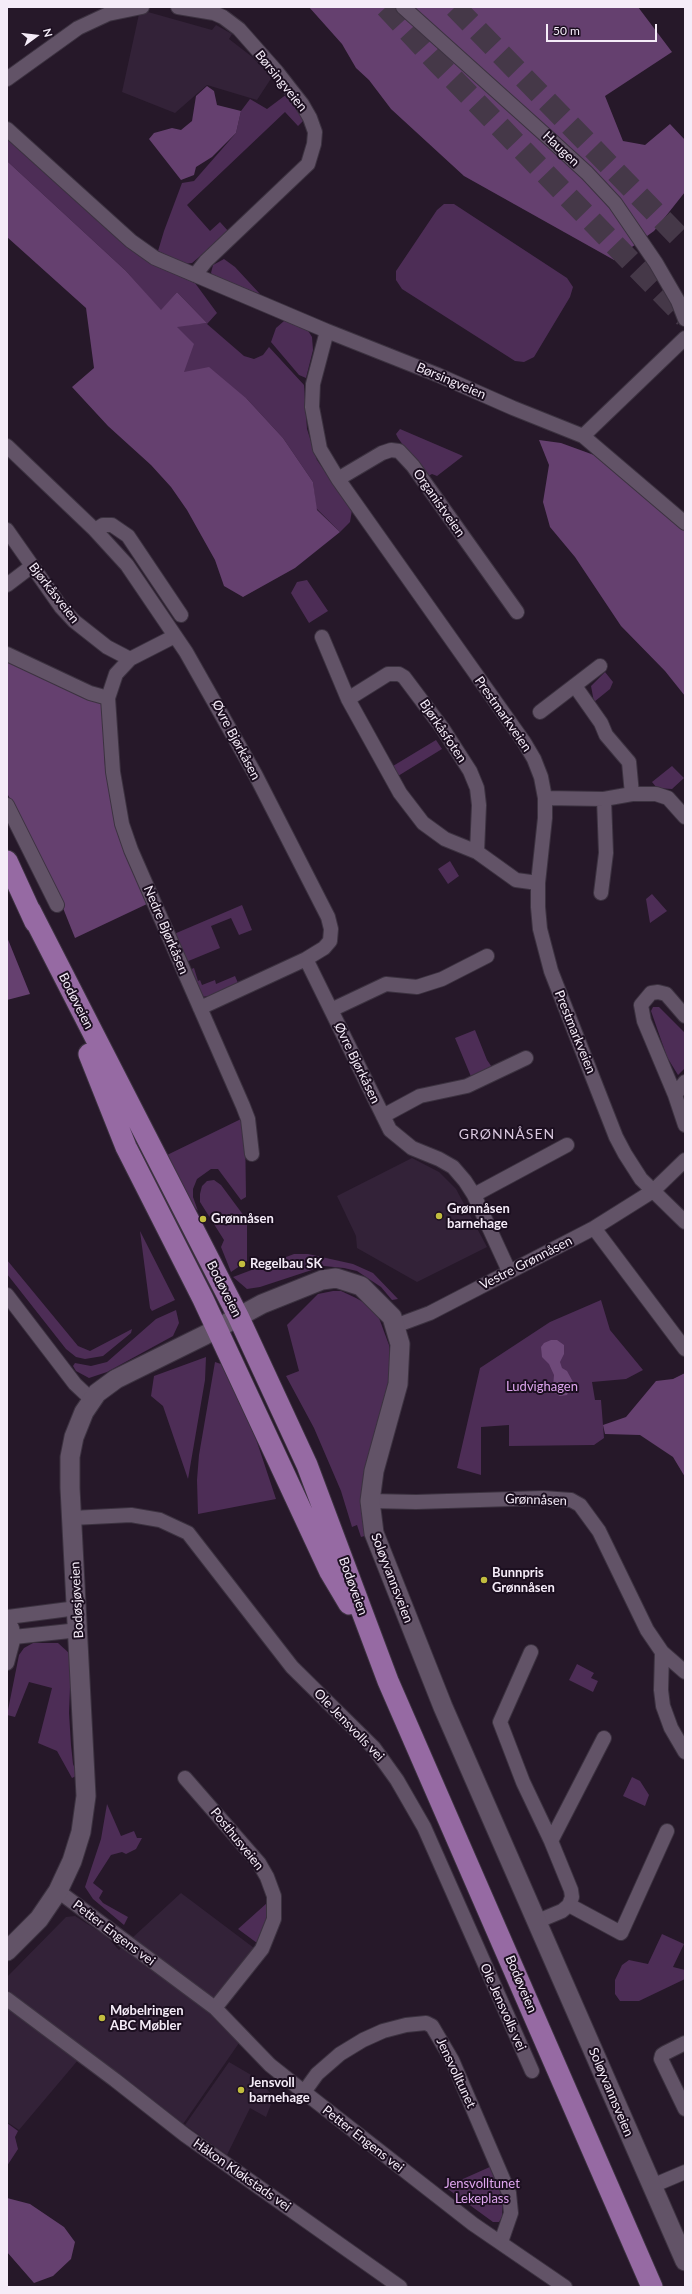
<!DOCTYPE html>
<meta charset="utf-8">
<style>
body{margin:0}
#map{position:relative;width:692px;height:2294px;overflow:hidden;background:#261829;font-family:Lato,sans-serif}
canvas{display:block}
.frame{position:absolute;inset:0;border:8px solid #f5ecf8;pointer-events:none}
.north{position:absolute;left:16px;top:16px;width:40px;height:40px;-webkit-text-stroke:3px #1c0f20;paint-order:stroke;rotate:75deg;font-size:11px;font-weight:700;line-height:16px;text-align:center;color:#f5ecf8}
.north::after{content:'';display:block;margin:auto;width:14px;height:18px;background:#f5ecf8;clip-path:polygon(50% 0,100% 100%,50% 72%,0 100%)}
.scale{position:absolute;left:546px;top:24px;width:111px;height:18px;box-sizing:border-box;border:2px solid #f5ecf8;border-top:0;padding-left:5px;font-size:12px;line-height:14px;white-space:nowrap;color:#f5ecf8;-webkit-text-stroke:3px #1c0f20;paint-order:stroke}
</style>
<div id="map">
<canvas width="692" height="2294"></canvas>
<div class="frame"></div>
<div class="north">N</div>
<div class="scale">50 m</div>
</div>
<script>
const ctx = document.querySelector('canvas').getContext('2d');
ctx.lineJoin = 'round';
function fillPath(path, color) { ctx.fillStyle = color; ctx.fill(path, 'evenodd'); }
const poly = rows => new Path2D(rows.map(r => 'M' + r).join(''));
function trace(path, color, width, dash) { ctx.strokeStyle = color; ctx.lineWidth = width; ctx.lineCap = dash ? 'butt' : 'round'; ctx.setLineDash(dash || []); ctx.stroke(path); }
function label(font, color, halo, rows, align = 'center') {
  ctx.font = font + ' Lato,sans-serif'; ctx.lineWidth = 4; ctx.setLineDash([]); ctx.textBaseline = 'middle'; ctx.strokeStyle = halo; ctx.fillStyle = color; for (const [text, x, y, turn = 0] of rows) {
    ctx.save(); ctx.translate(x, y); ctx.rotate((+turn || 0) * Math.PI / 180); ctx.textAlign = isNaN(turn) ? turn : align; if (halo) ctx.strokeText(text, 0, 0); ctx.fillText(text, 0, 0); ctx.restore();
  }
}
const built = poly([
 [148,12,212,30,216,25,232,34,229,39,251,56,272,77,257,100,207,85,175,113,122,92,139,14],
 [412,1158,439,1172,456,1189,487,1247,417,1282,357,1248,356,1236,337,1196],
 [181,1893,254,1948,206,2010,239,2043,181,2127,84,2053,19,2130,7,2122,7,1977,66,1917,75,1916,106,1936,119,1950],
 [229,2062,258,2079,271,2094,275,2094,266,2117,250,2108,227,2155,185,2125]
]);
const green = poly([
 [287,94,307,117,298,126,285,112,187,205,210,231,220,222,229,232,192,263,184,264,158,251,164,231,182,183,194,181,236,133,241,111,250,99,267,109],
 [7,137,133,251,150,263,195,283,217,313,207,324,244,356,254,359,263,355,269,347,304,385,307,429,317,460,352,510,350,522,340,532,316,508,313,482,283,438,247,399,184,372,176,326,207,323,177,292,161,311,126,271,7,161],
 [444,204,454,204,567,278,573,287,570,297,534,357,524,362,515,361,402,289,396,280,396,271,437,210],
 [224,259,235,267,260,294,214,277,211,273,213,265],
 [284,321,291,321,307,329,312,337,313,350,306,378,299,375,271,342,276,328],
 [400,429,463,456,437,476,432,474,426,477,398,438,396,434],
 [307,580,328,611,309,623,291,593,297,582],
 [605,672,613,682,610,689,594,702,591,686],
 [436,740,442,749,398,776,393,766],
 [672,766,684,778,672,789,657,788,652,782],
 [450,861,459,876,448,884,438,869],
 [652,894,667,911,650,923,646,899],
 [242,905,252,930,239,935,231,918,211,926,220,948,186,962,174,934],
 [194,968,198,981,200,980,202,985,215,980,216,984,235,976,238,983,210,996,201,997,189,970],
 [653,1007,659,1007,685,1033,685,1068,678,1075,667,1057,651,1011],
 [475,1030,487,1060,494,1070,472,1079,455,1038],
 [241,1119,245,1127,246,1197,241,1200,218,1169,211,1169,197,1179,193,1189,193,1197,198,1211,185,1195,165,1156],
 [214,1180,221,1185,247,1220,247,1261,231,1272,221,1247,224,1240,200,1202,200,1194,202,1186,207,1181],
 [140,1231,175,1300,152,1311,150,1308],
 [294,1254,308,1254,353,1264,373,1273,398,1299,392,1300,381,1287,357,1271,344,1268,324,1266,260,1287,247,1289,233,1277],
 [7,1260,78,1346,90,1351,132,1329,131,1333,103,1356,85,1359,76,1357,66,1349,7,1274],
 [333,1291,341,1291,356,1298,370,1306,379,1318,389,1345,391,1364,389,1384,368,1535,361,1537,357,1525,352,1527,341,1491,314,1428,286,1376,299,1371,287,1325,318,1294],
 [601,1300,610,1330,643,1370,626,1379,592,1382,595,1400,601,1400,604,1438,594,1445,509,1446,509,1425,481,1427,481,1475,457,1468,480,1368,550,1322],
 [176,1310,179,1323,173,1336,107,1372,89,1378,76,1371,73,1366,75,1363,91,1366,107,1362,156,1319],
 [206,1357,205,1380,188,1479,163,1406,151,1396,154,1376],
 [215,1362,221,1364,225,1370,256,1439,276,1499,198,1514,197,1480,199,1455],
 [33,1643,58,1643,69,1653,71,1662,69,1713,71,1745,73,1764,78,1775,72,1778,57,1751,38,1743,52,1688,29,1682,15,1717,7,1715,19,1655,24,1648],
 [577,1664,594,1673,591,1678,598,1681,593,1692,569,1680],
 [632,1777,640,1781,649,1795,645,1806,623,1796],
 [107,1804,121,1836,134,1831,137,1838,142,1838,136,1849,126,1854,122,1852,111,1855,93,1883,103,1891,99,1898,103,1903,128,1917,124,1925,93,1899,85,1887,101,1839],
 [267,1903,266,1924,257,1943,238,1929],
 [662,1934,684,1944,673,1967,685,1970,685,1979,639,2001,620,2001,615,1994,615,1980,622,1965,629,1960,648,1964],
 [7,2123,18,2131,15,2137,18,2149,7,2166],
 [492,2166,503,2195,502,2217,499,2222,493,2222,445,2187]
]);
const forest = poly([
 [309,7,638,7,672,52,605,96,623,141,645,145,670,124,685,140,685,192,654,231,614,260,464,176,391,109,369,80,356,68,342,44],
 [207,86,214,91,217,105,241,111,236,133,212,157,196,167,194,175,181,180,149,139,154,133,172,128,181,130,192,121,196,96],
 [7,161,126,271,161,310,177,292,207,323,177,327,194,344,184,372,209,367,247,399,283,438,313,482,317,510,340,532,295,568,243,597,224,586,215,560,187,510,171,487,151,465,108,426,72,387,94,368,86,308,7,237],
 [539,440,561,443,594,455,651,499,685,530,685,696,665,671,621,626,575,557,550,527,543,502,549,465],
 [7,659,89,700,102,701,105,766,115,822,147,904,75,938,57,893,7,793],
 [7,937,30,994,7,1000],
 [685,1373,685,1477,673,1457,640,1435,605,1434,603,1425,626,1417,656,1381,673,1379],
 [7,2198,30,2204,64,2227,75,2242,71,2259,53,2276,34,2283,7,2252]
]);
const water = poly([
 [551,1340,557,1340,564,1345,564,1354,560,1362,562,1368,567,1371,573,1382,567,1395,560,1396,555,1393,553,1388,554,1375,549,1364,542,1357,541,1347,544,1343]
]);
const highwayTunnel = poly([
 [386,7,435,60,685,317],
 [455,7,685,243]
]);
const street = poly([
 [178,7,214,13,223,17,239,29,277,72,302,104,310,118,315,132,314,144,308,164,206,261,195,275],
 [403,7,552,141,587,173,615,203,656,263,678,301,685,319],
 [7,79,78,28,108,14,142,7],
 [7,129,131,241,155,258,327,331,438,375,513,408,583,436,685,523],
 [327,331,313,384,312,407,320,449,338,479,524,742,534,759,541,777,545,798,545,818,538,883,538,907,540,929,551,971,616,1137,625,1154,641,1179,685,1222],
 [583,436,685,338],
 [7,446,95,530,127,565,186,652,255,774,328,917,331,929,330,941,324,948,306,959,390,1130,412,1148,439,1159,453,1167,465,1181,474,1195,509,1271],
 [338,479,382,453,391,450,399,451,413,466,517,612],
 [7,530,61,607,74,621,107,647,130,659],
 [95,530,103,525,112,525,128,536,181,615],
 [7,585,32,566],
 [322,637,348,699,400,793,423,823,445,839,477,852,516,880,538,883],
 [7,654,90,693,108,698,116,674,130,659,175,636],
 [575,686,601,723,606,735,629,762,632,794],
 [108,698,113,772,122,824,131,850,243,1106,248,1119,252,1154],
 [348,699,388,674,399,674,404,677,443,729,470,771,477,788,479,805,477,852],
 [540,712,600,666],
 [545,798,604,799,632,794,656,794,668,798,685,817],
 [7,805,57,905],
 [601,893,606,853,604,799],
 [200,1008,306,959],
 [331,1010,386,984,417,987,442,979,487,956],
 [685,1016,666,994,658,992,651,993,641,1005,644,1021,675,1095,685,1125],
 [675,1095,685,1082],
 [383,1116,420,1096,467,1086,526,1058],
 [474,1195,567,1145],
 [594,1228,685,1349],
 [7,1295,75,1384,91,1399],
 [395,1326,430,1313,594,1228,653,1191,685,1160],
 [370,1501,416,1502,543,1498,571,1500,580,1505,599,1531,647,1630,662,1652,685,1672],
 [72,1518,131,1515,160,1520,188,1533,292,1667,374,1748,397,1780,424,1827,532,2071],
 [8,1617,77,1608],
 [14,1637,79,1630],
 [531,1652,500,1722,523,1782,551,1841,571,1890,572,1897,569,1905,562,1911,538,1921],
 [662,1652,661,1690,663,1706,671,1728,685,1752],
 [7,1663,14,1637,12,1628],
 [185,1778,259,1863,267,1877,274,1896,274,1919,262,1949,215,2008],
 [551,1841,604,1738],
 [58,1891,215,2008,270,2065,304,2092,473,2224,565,2287],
 [569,1905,621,1933,667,1831],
 [7,1999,115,2080,185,2135,400,2287],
 [685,2043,665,2053,662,2055,661,2059,685,2109],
 [304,2092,317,2074,340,2054,363,2040,383,2031,406,2025,426,2023,432,2026,452,2060,509,2193,511,2213,501,2242],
 [652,2186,685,2172]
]);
const secondary = poly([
 [7,1951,39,1919,58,1891,72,1861,81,1832,86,1796,70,1488,70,1457,74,1437,84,1412,97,1393,116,1379,205,1335,262,1304,322,1280,336,1278,361,1286,392,1317,400,1344,398,1384,374,1471,370,1501,374,1533,443,1707,685,2261]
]);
const primary = poly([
 [7,861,35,922],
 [30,910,238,1316,307,1465,388,1681,652,2287],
 [89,1054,126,1147,203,1299,330,1572,349,1604]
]);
const markers = [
 [439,1216,4,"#c2bd3f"],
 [203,1219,4,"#c2bd3f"],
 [242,1264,4,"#c2bd3f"],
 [484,1580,4,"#c2bd3f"],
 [102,2018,4,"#c2bd3f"],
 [241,2090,4,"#c2bd3f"]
];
const streetNames = [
 ["Børsingveien",281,81,51],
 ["Haugen",561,149,43],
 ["Børsingveien",451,381,23],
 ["Organistveien",439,503,55],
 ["Bjørkåsveien",54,593,52],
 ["Prestmarkveien",503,714,55],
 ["Bjørkåsfoten",443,731,56],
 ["Øvre Bjørkåsen",236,740,62],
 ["Nedre Bjørkåsen",166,930,67],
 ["Bodøveien",76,1001,63],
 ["Prestmarkveien",575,1032,68],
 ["Øvre Bjørkåsen",357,1063,64],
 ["Vestre Grønnåsen",526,1263,-27],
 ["Bodøveien",224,1289,63],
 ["Grønnåsen",536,1500,2],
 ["Soløyvannsveien",392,1578,69],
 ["Bodøveien",353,1586,70],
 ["Bodøsjøveien",77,1600,-93],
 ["Ole Jensvolls vei",349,1725,46],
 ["Posthusveien",237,1839,51],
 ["Petter Engens vei",114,1933,37],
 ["Bodøveien",521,1984,67],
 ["Ole Jensvolls vei",503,2007,66],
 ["Jensvolltunet",456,2073,65],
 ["Soløyvannsveien",611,2092,67],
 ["Petter Engens vei",363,2139,38],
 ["Håkon Kløkstads vei",242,2175,35]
];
const poiNames = [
 ["Grønnåsen",447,1209],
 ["barnehage",447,1224],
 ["Grønnåsen",211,1219],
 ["Regelbau SK",250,1264],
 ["Bunnpris",492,1573],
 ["Grønnåsen",492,1588],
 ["Møbelringen",110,2011],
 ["ABC Møbler",110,2026],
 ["Jensvoll",249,2083],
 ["barnehage",249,2098]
];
const parkNames = [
 ["Ludvighagen",542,1387],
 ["Jensvolltunet",482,2184],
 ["Lekeplass",482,2199]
];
const neighbourhoodNames = [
 ["GRØNNÅSEN",507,1134]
];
fillPath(built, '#332238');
fillPath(green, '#4d2d56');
fillPath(forest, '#65406f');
fillPath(water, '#6e4979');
trace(highwayTunnel, '#453848', 22, [22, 11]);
trace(street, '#3c3240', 16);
trace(secondary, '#3c3240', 21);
trace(primary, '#3c3240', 23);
trace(street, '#625367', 14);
trace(secondary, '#625367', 19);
trace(primary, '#966aa3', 21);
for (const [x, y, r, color] of markers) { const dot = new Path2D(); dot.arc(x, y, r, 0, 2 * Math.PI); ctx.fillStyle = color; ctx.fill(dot); trace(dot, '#1c0f20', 1.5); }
label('13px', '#f5ecf8', '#1c0f20', streetNames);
label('bold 13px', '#f5ecf8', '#1c0f20', poiNames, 'left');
label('13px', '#dfa6ef', '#1c0f20', parkNames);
ctx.letterSpacing = '1px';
label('14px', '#d9c8df', '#1c0f20', neighbourhoodNames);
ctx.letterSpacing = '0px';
</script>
